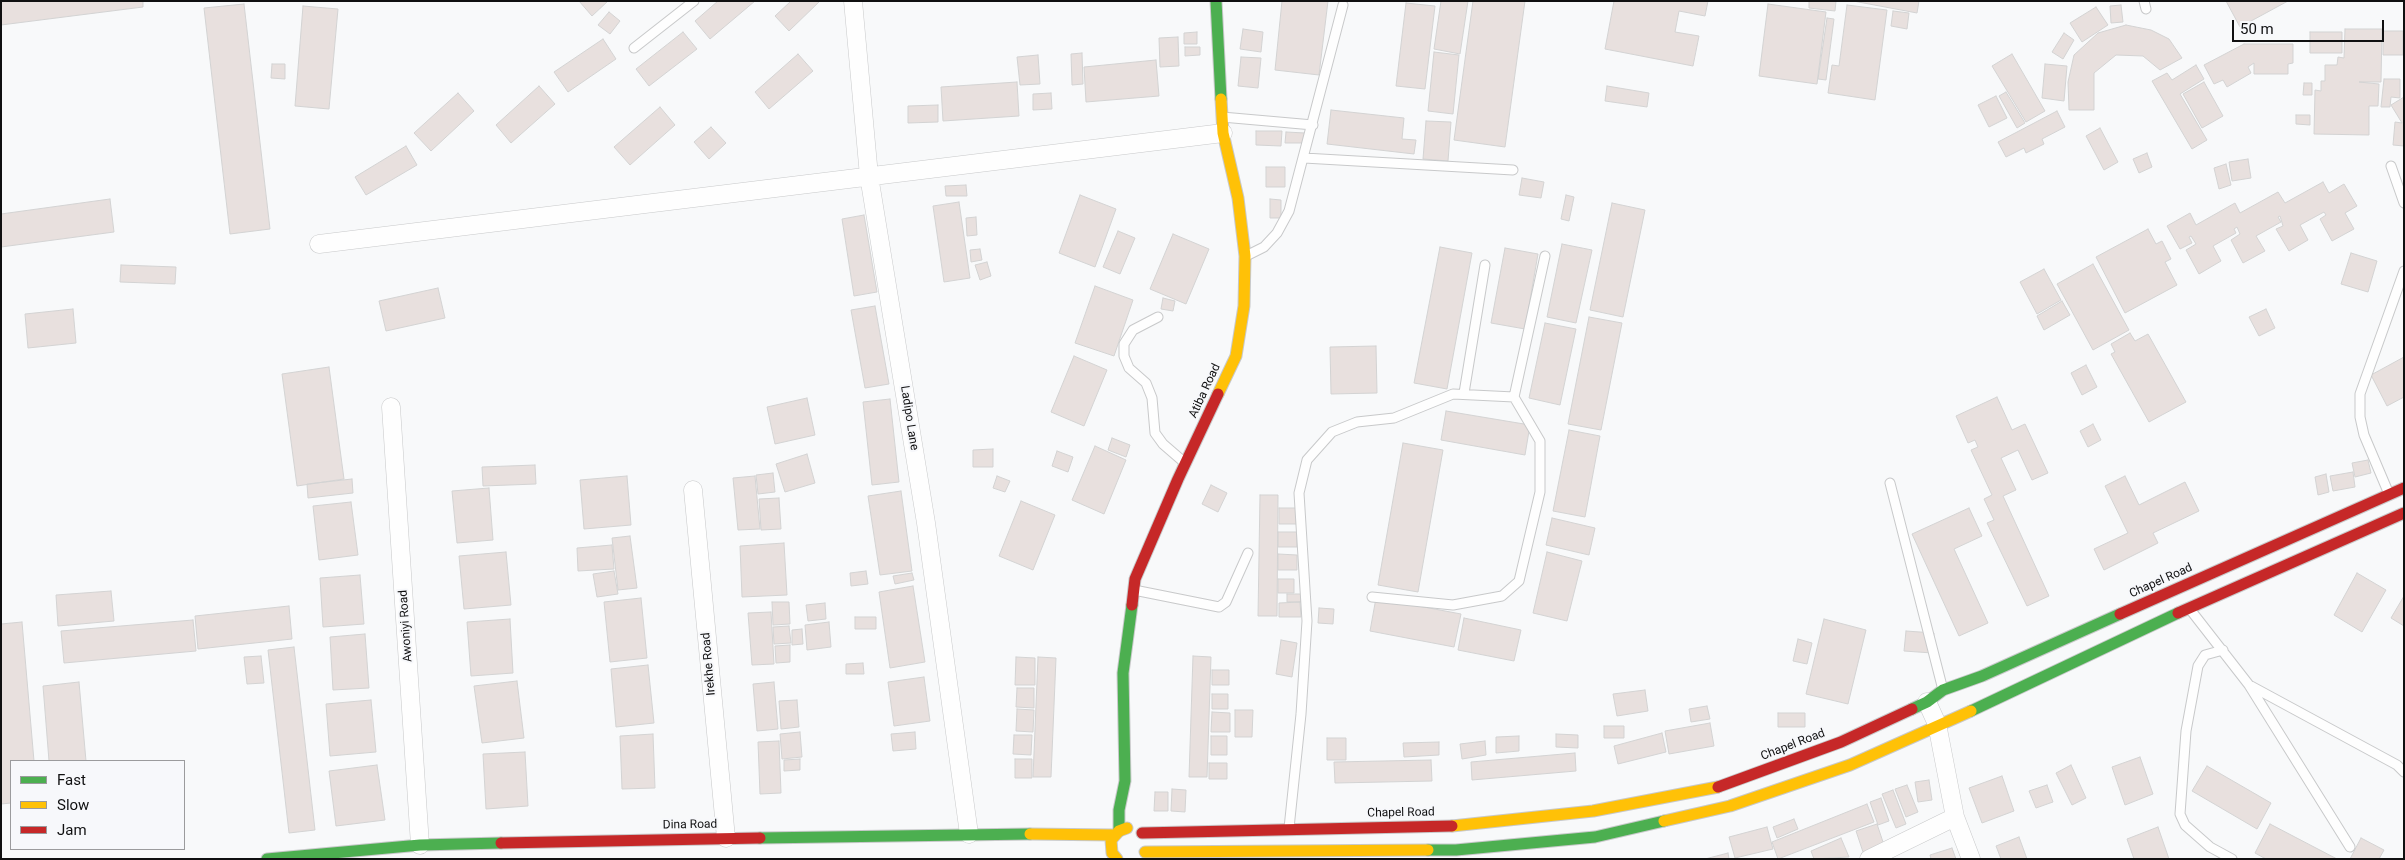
<!DOCTYPE html>
<style>
body{margin:0}
#map{position:relative;width:2405px;height:860px;overflow:hidden;background:#f8f9fa;font-family:Roboto,sans-serif}
canvas{display:block}
.frame{position:absolute;inset:0;border:2px solid #101011;pointer-events:none}
.legend{position:absolute;left:10px;top:760px;width:175px;height:90px;box-sizing:border-box;background:#f7f8fb;border:1px solid #9b9b9d;margin:0;padding:6px 9px;list-style:none;font-size:15px;color:#101011}
.legend li{display:flex;align-items:center;gap:10px;height:25px}
.legend b{width:25px;border:1px solid #9b9b9d}
.scale{position:absolute;left:2232px;top:20px;width:152px;height:22px;box-sizing:border-box;border:2px solid #101011;border-top:0;padding-left:6px;font-size:15px;line-height:18px;white-space:nowrap;color:#101011;-webkit-text-stroke:4px #f7f8fb;paint-order:stroke}
</style>
<div id="map">
<canvas width="2405" height="860"></canvas>
<div class="frame"></div>
<ul class="legend">
<li><b style="height:6px;background:#4caf50"></b>Fast</li>
<li><b style="height:6px;background:#ffc107"></b>Slow</li>
<li><b style="height:6px;background:#c62828"></b>Jam</li>
</ul>
<div class="scale">50 m</div>
</div>
<script>
const ctx = document.querySelector('canvas').getContext('2d');
ctx.lineJoin = 'round';
function fillPath(path, color) { ctx.fillStyle = color; ctx.fill(path, 'evenodd'); }
const poly = rows => new Path2D(rows.map(r => 'M' + r).join(''));
function trace(path, color, width, dash) { ctx.strokeStyle = color; ctx.lineWidth = width; ctx.lineCap = dash ? 'butt' : 'round'; ctx.setLineDash(dash || []); ctx.stroke(path); }
function label(font, color, halo, rows, align = 'center') {
  ctx.font = font + ' Roboto,sans-serif'; ctx.lineWidth = 4; ctx.setLineDash([]); ctx.textBaseline = 'middle'; ctx.strokeStyle = halo; ctx.fillStyle = color; for (const [text, x, y, turn = 0] of rows) {
    ctx.save(); ctx.translate(x, y); ctx.rotate((+turn || 0) * Math.PI / 180); ctx.textAlign = isNaN(turn) ? turn : align; if (halo) ctx.strokeText(text, 0, 0); ctx.fillText(text, 0, 0); ctx.restore();
  }
}
const building = poly([
 [1,1,143,1,143,7,1,25,1,1],
 [579,1,608,1,592,16,579,1],
 [718,1,755,1,710,39,695,21,718,1],
 [791,1,820,1,789,31,775,16,791,1],
 [1282,1,1328,1,1319,75,1275,70,1282,1],
 [1441,1,1468,1,1460,54,1434,49,1441,1],
 [1473,1,1525,1,1505,147,1454,140,1473,1],
 [1614,1,1708,1,1705,16,1679,11,1675,32,1699,36,1693,66,1605,49,1614,1],
 [1809,1,1836,1,1835,11,1809,8,1809,1],
 [1853,1,1919,1,1917,13,1853,1],
 [2226,1,2288,1,2240,27,2226,1],
 [1406,3,1435,6,1425,89,1396,86,1406,3],
 [244,4,270,229,230,234,204,8,244,4],
 [1768,4,1826,12,1817,84,1759,76,1768,4],
 [1847,5,1887,10,1875,100,1828,93,1832,65,1839,66,1847,5],
 [2121,5,2123,22,2111,23,2110,6,2121,5],
 [303,6,338,9,329,109,295,106,303,6],
 [2096,7,2108,25,2082,42,2070,23,2096,7],
 [1893,11,1909,13,1907,29,1891,26,1893,11],
 [609,12,620,21,610,34,598,25,609,12],
 [1827,18,1834,19,1826,80,1818,79,1827,18],
 [2126,25,2151,30,2169,39,2182,58,2160,70,2143,56,2116,55,2094,73,2094,110,2069,110,2068,82,2074,55,2098,33,2126,25],
 [1243,29,1263,32,1261,52,1240,49,1243,29],
 [2345,29,2382,29,2381,82,2359,82,2379,84,2378,106,2369,106,2369,135,2314,134,2315,90,2321,91,2321,81,2325,81,2325,65,2337,65,2338,57,2344,58,2345,29],
 [2383,31,2403,31,2403,55,2383,55,2383,31],
 [683,32,697,49,649,86,636,69,683,32],
 [1197,32,1197,44,1184,44,1184,33,1197,32],
 [2310,32,2342,32,2342,53,2310,53,2310,32],
 [2064,33,2074,40,2063,59,2052,52,2064,33],
 [1178,37,1179,66,1160,67,1159,38,1178,37],
 [603,39,616,59,568,92,554,72,603,39],
 [2244,44,2293,44,2293,63,2288,64,2288,74,2254,74,2254,63,2248,67,2251,73,2227,87,2223,80,2214,84,2204,65,2244,44],
 [1185,47,1200,47,1200,55,1185,56,1185,47],
 [1434,52,1459,55,1453,114,1428,111,1434,52],
 [1082,53,1083,84,1072,85,1071,54,1082,53],
 [798,54,813,71,769,109,755,92,798,54],
 [2012,54,2045,111,2026,122,1992,66,2012,54],
 [1038,55,1040,84,1020,85,1017,57,1038,55],
 [1241,57,1261,58,1258,88,1238,86,1241,57],
 [1156,60,1159,96,1086,102,1084,67,1156,60],
 [272,64,285,64,285,79,271,78,272,64],
 [2045,64,2067,66,2064,101,2042,98,2045,64],
 [2196,65,2204,79,2180,94,2207,140,2192,149,2152,81,2167,73,2172,80,2196,65],
 [2384,79,2400,79,2400,98,2391,97,2390,107,2381,107,2384,79],
 [1017,82,1019,116,943,121,941,87,1017,82],
 [2204,82,2223,116,2202,128,2183,94,2204,82],
 [2304,83,2312,83,2312,95,2303,95,2304,83],
 [539,86,555,104,511,143,496,125,539,86],
 [1607,86,1649,93,1647,107,1605,101,1607,86],
 [2006,92,2025,123,2017,128,1999,96,2006,92],
 [458,93,474,111,431,151,414,133,458,93],
 [1051,93,1052,109,1033,110,1033,94,1051,93],
 [1996,96,2007,118,1989,127,1978,105,1996,96],
 [2404,97,2404,146,2393,145,2395,122,2402,123,2391,105,2404,97],
 [938,105,938,122,908,123,908,106,938,105],
 [660,107,675,125,630,165,614,147,660,107],
 [1331,110,1404,118,1402,139,1416,140,1414,154,1327,144,1331,110],
 [2057,111,2065,127,2042,139,2044,144,2026,153,2024,148,2006,157,1998,142,2057,111],
 [2296,115,2310,115,2310,125,2296,124,2296,115],
 [1426,121,1451,122,1448,161,1423,159,1426,121],
 [711,127,726,143,709,159,694,142,711,127],
 [2100,128,2118,162,2104,170,2086,136,2100,128],
 [1256,131,1282,131,1281,146,1256,145,1256,131],
 [1286,132,1305,133,1304,143,1285,143,1286,132],
 [406,146,417,165,366,195,355,177,406,146],
 [2147,153,2152,167,2139,173,2133,159,2147,153],
 [2248,159,2251,178,2232,181,2229,162,2248,159],
 [2226,164,2231,185,2219,189,2214,168,2226,164],
 [1266,167,1285,167,1285,187,1266,187,1266,167],
 [1522,178,1544,182,1541,198,1519,195,1522,178],
 [2323,182,2329,193,2344,184,2357,206,2345,213,2354,229,2332,241,2320,219,2326,215,2324,212,2300,225,2308,240,2289,251,2276,229,2283,226,2280,216,2278,217,2281,222,2256,236,2265,251,2243,263,2231,240,2240,234,2237,227,2234,229,2236,233,2213,246,2221,261,2199,274,2186,250,2196,244,2191,236,2189,237,2192,243,2180,249,2167,226,2190,213,2196,225,2235,203,2240,213,2278,192,2285,203,2323,182],
 [966,185,967,196,946,196,945,186,966,185],
 [1080,195,1116,209,1095,267,1059,253,1080,195],
 [1566,195,1574,197,1569,221,1561,219,1566,195],
 [110,199,114,232,1,247,1,214,110,199],
 [1270,199,1281,200,1281,218,1270,218,1270,199],
 [959,202,970,278,944,282,933,206,959,202],
 [1612,203,1645,210,1623,317,1590,310,1612,203],
 [864,215,877,292,854,296,842,219,864,215],
 [976,217,977,235,967,236,966,218,976,217],
 [2148,229,2156,244,2162,241,2171,259,2165,262,2177,285,2125,313,2096,257,2148,229],
 [1118,231,1135,238,1120,274,1103,267,1118,231],
 [1173,234,1209,249,1186,304,1150,289,1173,234],
 [1562,244,1592,250,1576,323,1547,317,1562,244],
 [1440,247,1472,253,1447,389,1414,383,1440,247],
 [1505,248,1538,254,1525,329,1491,323,1505,248],
 [980,249,982,260,971,262,970,250,980,249],
 [2351,253,2377,261,2368,292,2341,284,2351,253],
 [987,262,991,276,980,280,975,265,987,262],
 [2093,264,2129,330,2093,350,2057,284,2093,264],
 [121,265,176,267,175,284,120,282,121,265],
 [2044,269,2061,300,2037,314,2020,282,2044,269],
 [1095,286,1133,300,1114,356,1075,343,1095,286],
 [438,288,445,318,386,331,379,301,438,288],
 [1163,298,1175,301,1173,311,1161,309,1163,298],
 [2062,301,2070,315,2044,330,2037,316,2062,301],
 [875,306,889,384,865,388,851,310,875,306],
 [73,309,76,343,28,348,25,314,73,309],
 [2266,309,2275,328,2259,336,2249,317,2266,309],
 [1589,317,1622,323,1601,430,1568,424,1589,317],
 [1545,323,1576,329,1560,405,1529,398,1545,323],
 [2130,333,2135,341,2148,334,2186,402,2149,422,2111,354,2115,352,2111,344,2130,333],
 [1376,346,1377,393,1331,394,1330,347,1376,346],
 [1074,356,1107,370,1084,426,1051,412,1074,356],
 [2404,357,2404,397,2387,406,2371,375,2404,357],
 [2086,365,2097,387,2082,395,2071,373,2086,365],
 [329,367,344,479,297,486,282,374,329,367],
 [1997,397,2012,430,2025,424,2048,473,2032,480,2018,450,2001,458,2016,490,2003,496,2049,596,2027,606,1987,523,1994,520,1984,499,1992,495,1971,450,1978,447,1975,440,1968,443,1956,416,1997,397],
 [807,398,815,435,775,444,767,407,807,398],
 [890,399,899,482,872,485,863,402,890,399],
 [1446,411,1530,425,1525,455,1441,440,1446,411],
 [2093,424,2101,440,2088,447,2080,431,2093,424],
 [1569,430,1600,436,1585,517,1553,511,1569,430],
 [1112,438,1130,445,1126,457,1108,450,1112,438],
 [1403,443,1443,450,1418,592,1378,585,1403,443],
 [1095,446,1126,460,1104,514,1072,500,1095,446],
 [993,449,993,467,973,467,973,450,993,449],
 [1057,451,1073,457,1068,472,1052,466,1057,451],
 [807,454,815,483,785,492,776,464,807,454],
 [2368,460,2371,473,2355,477,2352,463,2368,460],
 [535,465,536,484,483,486,482,467,535,465],
 [2353,472,2355,487,2333,491,2330,476,2353,472],
 [773,473,775,492,758,494,756,475,773,473],
 [2326,474,2329,492,2318,495,2315,477,2326,474],
 [627,476,631,525,584,529,580,480,627,476],
 [755,476,760,529,738,530,733,478,755,476],
 [997,476,1010,481,1005,492,993,488,997,476],
 [2125,476,2139,505,2185,482,2199,511,2153,533,2158,543,2104,570,2094,549,2128,533,2105,486,2125,476],
 [352,479,353,493,308,498,307,484,352,479],
 [1211,485,1227,493,1218,512,1202,504,1211,485],
 [489,488,493,540,457,543,452,491,489,488],
 [901,491,912,571,880,575,868,496,901,491],
 [1260,495,1278,495,1277,616,1258,616,1260,495],
 [779,498,781,529,761,530,759,499,779,498],
 [1021,501,1055,515,1033,570,999,556,1021,501],
 [351,502,358,555,319,560,313,506,351,502],
 [1279,508,1297,508,1297,524,1279,524,1279,508],
 [1969,508,1982,536,1954,549,1988,623,1959,636,1912,534,1969,508],
 [1552,518,1595,528,1589,555,1546,545,1552,518],
 [1278,532,1297,532,1297,547,1278,547,1278,532],
 [630,536,637,588,618,590,612,538,630,536],
 [784,543,787,595,742,597,740,546,784,543],
 [612,545,614,569,578,571,577,548,612,545],
 [506,552,511,605,464,609,459,556,506,552],
 [1547,552,1582,561,1567,621,1533,613,1547,552],
 [1278,554,1297,555,1297,570,1278,570,1278,554],
 [614,571,618,594,597,597,593,574,614,571],
 [866,571,868,584,851,586,850,573,866,571],
 [912,573,914,580,895,584,893,576,912,573],
 [2357,573,2386,590,2362,632,2334,615,2357,573],
 [360,575,364,624,323,627,320,578,360,575],
 [1278,579,1294,579,1294,593,1278,593,1278,579],
 [913,586,925,662,890,668,879,592,913,586],
 [111,591,114,621,58,626,56,595,111,591],
 [1287,594,1301,594,1301,602,1287,602,1287,594],
 [2404,596,2404,626,2391,618,2404,596],
 [641,598,647,658,610,662,604,602,641,598],
 [1376,598,1461,614,1454,647,1370,631,1376,598],
 [772,602,789,602,790,624,773,625,772,602],
 [1300,602,1301,617,1279,617,1279,603,1300,602],
 [825,603,826,619,808,621,806,605,825,603],
 [289,606,292,639,198,649,195,616,289,606],
 [1319,608,1334,609,1333,624,1318,623,1319,608],
 [771,612,774,664,752,665,748,613,771,612],
 [855,617,876,617,876,629,855,629,855,617],
 [1464,618,1521,630,1514,661,1458,650,1464,618],
 [510,619,513,673,471,676,467,622,510,619],
 [1824,619,1866,630,1848,704,1806,694,1824,619],
 [193,620,196,651,64,663,61,631,193,620],
 [22,622,34,761,11,761,11,803,1,804,1,624,22,622],
 [829,622,831,647,807,650,805,625,829,622],
 [789,626,791,643,774,644,773,627,789,626],
 [802,629,803,644,792,645,792,630,802,629],
 [1906,631,1934,633,1932,653,1904,651,1906,631],
 [365,634,369,688,333,690,330,637,365,634],
 [1798,639,1812,643,1807,664,1793,661,1798,639],
 [1281,640,1297,643,1292,677,1276,674,1281,640],
 [790,645,790,662,776,663,775,646,790,645],
 [294,647,315,830,289,833,268,650,294,647],
 [261,656,264,683,247,684,244,657,261,656],
 [1193,656,1211,657,1207,777,1189,777,1193,656],
 [1016,657,1035,658,1035,685,1015,685,1016,657],
 [1038,657,1056,658,1051,777,1033,777,1038,657],
 [863,663,864,674,846,674,846,664,863,663],
 [648,665,654,723,616,727,611,669,648,665],
 [1212,670,1229,670,1229,685,1212,685,1212,670],
 [924,677,930,721,894,726,888,682,924,677],
 [517,681,524,738,482,743,474,686,517,681],
 [79,682,86,761,49,761,43,686,79,682],
 [774,682,778,729,757,731,753,684,774,682],
 [1017,688,1034,688,1034,708,1016,707,1017,688],
 [1645,690,1648,711,1617,716,1613,694,1645,690],
 [1212,694,1228,694,1228,709,1212,709,1212,694],
 [371,700,376,752,330,756,326,704,371,700],
 [797,700,799,727,781,729,779,701,797,700],
 [1707,706,1710,719,1691,722,1689,709,1707,706],
 [1017,709,1034,710,1033,732,1016,731,1017,709],
 [1235,710,1253,710,1252,737,1235,737,1235,710],
 [1212,712,1230,713,1230,732,1211,732,1212,712],
 [1778,713,1805,713,1805,727,1778,727,1778,713],
 [1710,723,1714,746,1669,754,1665,731,1710,723],
 [1604,726,1624,726,1624,738,1604,738,1604,726],
 [800,732,802,757,782,759,780,734,800,732],
 [915,732,916,749,893,751,891,734,915,732],
 [1662,733,1666,752,1618,764,1614,746,1662,733],
 [653,734,655,788,622,789,620,736,653,734],
 [1556,734,1578,735,1578,748,1556,747,1556,734],
 [1014,735,1032,735,1031,755,1013,754,1014,735],
 [1211,736,1227,736,1227,755,1211,755,1211,736],
 [1519,736,1519,751,1496,753,1496,737,1519,736],
 [1327,738,1346,738,1346,760,1327,760,1327,738],
 [779,741,781,793,760,794,758,742,779,741],
 [1485,741,1486,755,1462,759,1460,744,1485,741],
 [1439,742,1439,755,1404,757,1403,743,1439,742],
 [525,752,528,806,486,809,483,754,525,752],
 [1575,753,1576,771,1472,780,1471,762,1575,753],
 [2140,757,2153,794,2125,805,2112,767,2140,757],
 [800,759,800,770,784,771,784,760,800,759],
 [1015,759,1032,759,1032,778,1015,778,1015,759],
 [1431,760,1432,781,1335,783,1334,762,1431,760],
 [1209,763,1227,763,1227,779,1209,779,1209,763],
 [377,765,385,820,336,826,329,771,377,765],
 [2071,765,2086,798,2072,805,2056,773,2071,765],
 [2207,766,2271,803,2257,829,2192,791,2207,766],
 [2002,776,2014,811,1982,823,1969,788,2002,776],
 [1929,780,1932,800,1918,802,1915,782,1929,780],
 [1907,785,1918,812,1906,817,1895,789,1907,785],
 [2047,785,2053,802,2036,808,2029,791,2047,785],
 [1172,789,1186,790,1185,812,1171,811,1172,789],
 [1893,790,1906,824,1896,828,1882,794,1893,790],
 [1155,792,1168,792,1168,811,1154,811,1155,792],
 [1881,798,1889,821,1878,825,1870,802,1881,798],
 [1867,804,1874,822,1778,859,1772,842,1867,804],
 [1794,819,1798,829,1777,838,1773,827,1794,819],
 [1877,824,1885,848,1864,855,1856,831,1877,824],
 [2270,824,2337,859,2266,859,2255,853,2270,824],
 [1767,827,1773,849,1735,858,1729,837,1767,827],
 [2158,827,2169,859,2134,859,2127,839,2158,827],
 [2019,837,2027,859,2001,859,1996,846,2019,837],
 [1841,838,1849,857,1814,859,1811,851,1841,838],
 [2361,838,2384,850,2379,859,2350,859,2361,838],
 [1952,848,1956,859,1931,859,1930,855,1952,848],
 [1728,853,1729,859,1705,859,1728,853]
]);
const lane = poly([
 [2144,1,2146,9],
 [634,48,694,1],
 [1222,117,1313,125],
 [1304,158,1513,170],
 [2391,166,2404,203],
 [1246,256,1264,247,1277,233,1289,211,1343,5],
 [1158,317,1133,330,1124,344,1124,356,1129,368,1146,383,1152,398,1155,433,1163,444,1185,463],
 [1464,393,1485,265],
 [1890,483,1943,690],
 [2389,494,2364,435,2360,417,2360,394,2404,271],
 [1134,590,1219,607,1226,602,1248,553],
 [1372,597,1453,605,1502,596,1519,581,1540,492,1540,441,1514,397],
 [2189,608,2249,685,2350,847],
 [2223,650,2205,655,2198,666,2186,731,2180,814,2185,825,2210,847,2232,859],
 [2251,686,2397,765,2404,772],
 [1289,828,1301,714,1307,621,1299,493,1307,460,1332,432,1357,422,1394,418,1453,394,1514,397,1545,256]
]);
const street = poly([
 [853,1,869,176,926,523,969,834],
 [319,244,1223,133],
 [391,407,420,845],
 [693,490,726,838],
 [1927,702,1937,724,1955,817,1971,859],
 [1869,859,1955,817]
]);
const fast = poly([
 [1216,1,1221,99],
 [1912,709,1927,702,1943,690,1982,676,2120,614],
 [1971,711,2178,613],
 [1119,831,1119,810,1125,781,1123,673,1132,605],
 [760,838,1030,834],
 [1428,850,1456,850,1595,837,1664,821],
 [267,859,420,845,501,843]
]);
const slow = poly([
 [1218,394,1236,356,1244,306,1245,256,1238,198,1223,133,1221,99],
 [1664,821,1730,806,1850,765,1971,711],
 [1452,826,1593,811,1718,787],
 [1030,834,1114,835],
 [1145,852,1428,850],
 [1117,859,1112,853,1111,840,1119,831,1127,828]
]);
const jam = poly([
 [1132,605,1135,579,1178,479,1218,394],
 [2178,613,2404,513],
 [2120,614,2404,488],
 [1718,787,1841,742,1912,709],
 [1142,833,1452,826],
 [501,843,760,838]
]);
const streetNames = [
 ["Atiba Road",1205,391,-65],
 ["Ladipo Lane",909,418,81],
 ["Chapel Road",2161,581,-24],
 ["Awoniyi Road",406,626,-94],
 ["Irekhe Road",709,664,-95],
 ["Chapel Road",1793,745,-21],
 ["Chapel Road",1401,813,-1],
 ["Dina Road",690,825,-1]
];
fillPath(building, '#e8e0de');
trace(building, '#d3d3d3', 1);
trace(lane, '#c8c9ca', 11);
trace(street, '#c8c9ca', 19);
trace(fast, '#c8c9ca', 13);
trace(slow, '#c8c9ca', 13);
trace(jam, '#c8c9ca', 13);
trace(lane, '#fefefe', 9);
trace(street, '#fefefe', 18);
trace(fast, '#4caf50', 11);
trace(slow, '#ffc107', 11);
trace(jam, '#c62828', 11);
label('12px', '#101011', '#f7f8fb', streetNames);
</script>
